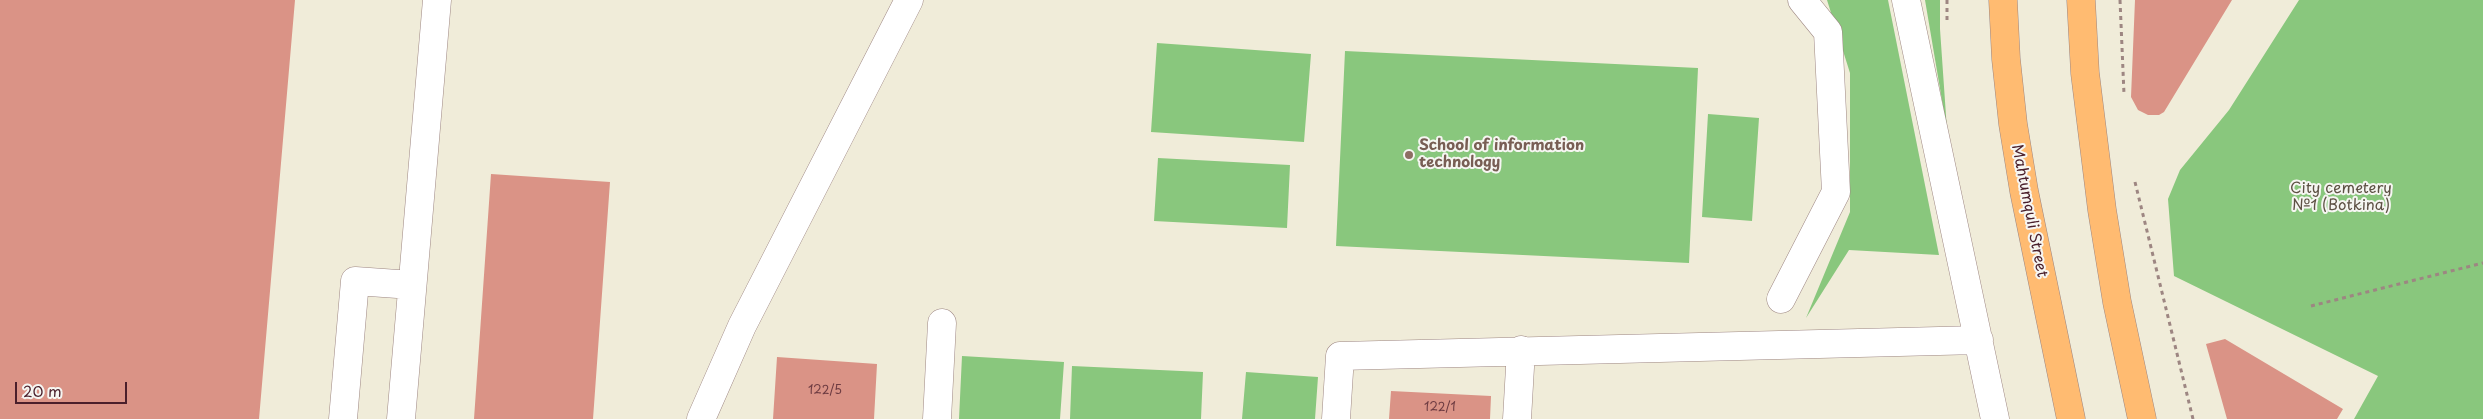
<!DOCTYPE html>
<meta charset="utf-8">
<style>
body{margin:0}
#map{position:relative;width:2483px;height:419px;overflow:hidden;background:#f0ecd9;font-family:"Playpen Sans",sans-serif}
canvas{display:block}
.scale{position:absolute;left:15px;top:382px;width:112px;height:22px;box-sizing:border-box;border:2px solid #4a1f2b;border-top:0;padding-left:6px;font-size:15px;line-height:18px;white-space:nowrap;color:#4a1f2b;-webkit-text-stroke:4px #f6f6f2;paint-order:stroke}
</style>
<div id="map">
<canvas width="2483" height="419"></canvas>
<div class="scale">20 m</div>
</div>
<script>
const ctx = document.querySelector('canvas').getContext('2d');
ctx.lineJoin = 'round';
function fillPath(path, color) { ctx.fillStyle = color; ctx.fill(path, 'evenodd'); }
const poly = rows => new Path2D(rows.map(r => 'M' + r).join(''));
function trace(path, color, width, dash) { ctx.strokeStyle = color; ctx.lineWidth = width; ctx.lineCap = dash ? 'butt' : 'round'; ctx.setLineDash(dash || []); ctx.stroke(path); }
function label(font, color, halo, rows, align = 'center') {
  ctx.font = font + ' "Playpen Sans",sans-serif'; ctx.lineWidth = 4; ctx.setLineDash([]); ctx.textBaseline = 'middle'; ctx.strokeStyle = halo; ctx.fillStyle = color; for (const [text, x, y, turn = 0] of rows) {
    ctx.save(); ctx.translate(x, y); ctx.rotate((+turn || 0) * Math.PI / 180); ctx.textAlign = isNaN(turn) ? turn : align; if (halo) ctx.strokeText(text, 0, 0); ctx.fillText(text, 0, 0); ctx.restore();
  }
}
const green = poly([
 [1827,0,1888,0,1939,255,1849,250,1806,318,1850,212,1850,73],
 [1925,0,1940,0,1940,29,1947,130],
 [2299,0,2483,0,2483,419,2354,419,2378,376,2174,276,2168,199,2180,170,2229,110],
 [1157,43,1311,54,1304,142,1151,132],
 [1345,51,1698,68,1689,263,1336,246],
 [1708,114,1759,118,1752,221,1702,217],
 [1158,158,1290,165,1287,228,1154,221],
 [962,356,1064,362,1060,419,959,419],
 [1072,366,1203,372,1201,419,1070,419],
 [1246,372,1318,377,1315,419,1242,419]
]);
const building = poly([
 [0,0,295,0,259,419,0,419],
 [2135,0,2232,0,2164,112,2159,115,2148,115,2138,110,2131,97],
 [491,174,610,182,593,419,474,419],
 [2225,339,2343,409,2337,419,2227,419,2206,344],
 [777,357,877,364,874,419,773,419],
 [1391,391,1491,396,1490,419,1389,419]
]);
const path = poly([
 [1947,0,1947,23],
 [2120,0,2124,94],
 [2135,182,2193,419],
 [2311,306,2483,263]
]);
const minor = poly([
 [1906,0,1995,419],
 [1781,299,1836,192,1828,32,1802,0],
 [343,419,355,281,412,285],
 [401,419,437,0],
 [701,419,742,326,909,0],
 [937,419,942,323],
 [1336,419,1340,356,1979,340],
 [1517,419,1521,350]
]);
const major = poly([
 [2003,0,2006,59,2013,124,2024,191,2071,419],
 [2081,0,2085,73,2102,210,2117,302,2142,419]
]);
const markers = [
 [1409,155,5,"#8d6e63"]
];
const numberNames = [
 ["122/5",825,391],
 ["122/1",1440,408]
];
const educationNames = [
 ["School of information",1419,146],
 ["technology",1419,163]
];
const parkNames = [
 ["City cemetery",2341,189],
 ["№1 (Botkina)",2341,206]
];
const streetNames = [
 ["Mahtumquli Street",2029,211,79]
];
fillPath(green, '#89c77d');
fillPath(building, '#da9386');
trace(minor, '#9d8682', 29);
trace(major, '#9d8682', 29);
trace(path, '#9d8682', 3, [4, 4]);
trace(minor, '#fff', 28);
trace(major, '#ffbb71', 28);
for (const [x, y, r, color] of markers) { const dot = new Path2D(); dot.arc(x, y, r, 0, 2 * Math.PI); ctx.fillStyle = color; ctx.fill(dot); trace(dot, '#f6f6f2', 2); }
label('12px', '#6e3c42', null, numberNames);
label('bold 15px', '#785e54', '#f6f6f2', educationNames, 'left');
label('15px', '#5d5144', '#f6f6f2', parkNames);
label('15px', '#4a1f2b', '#f6f6f2', streetNames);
</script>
